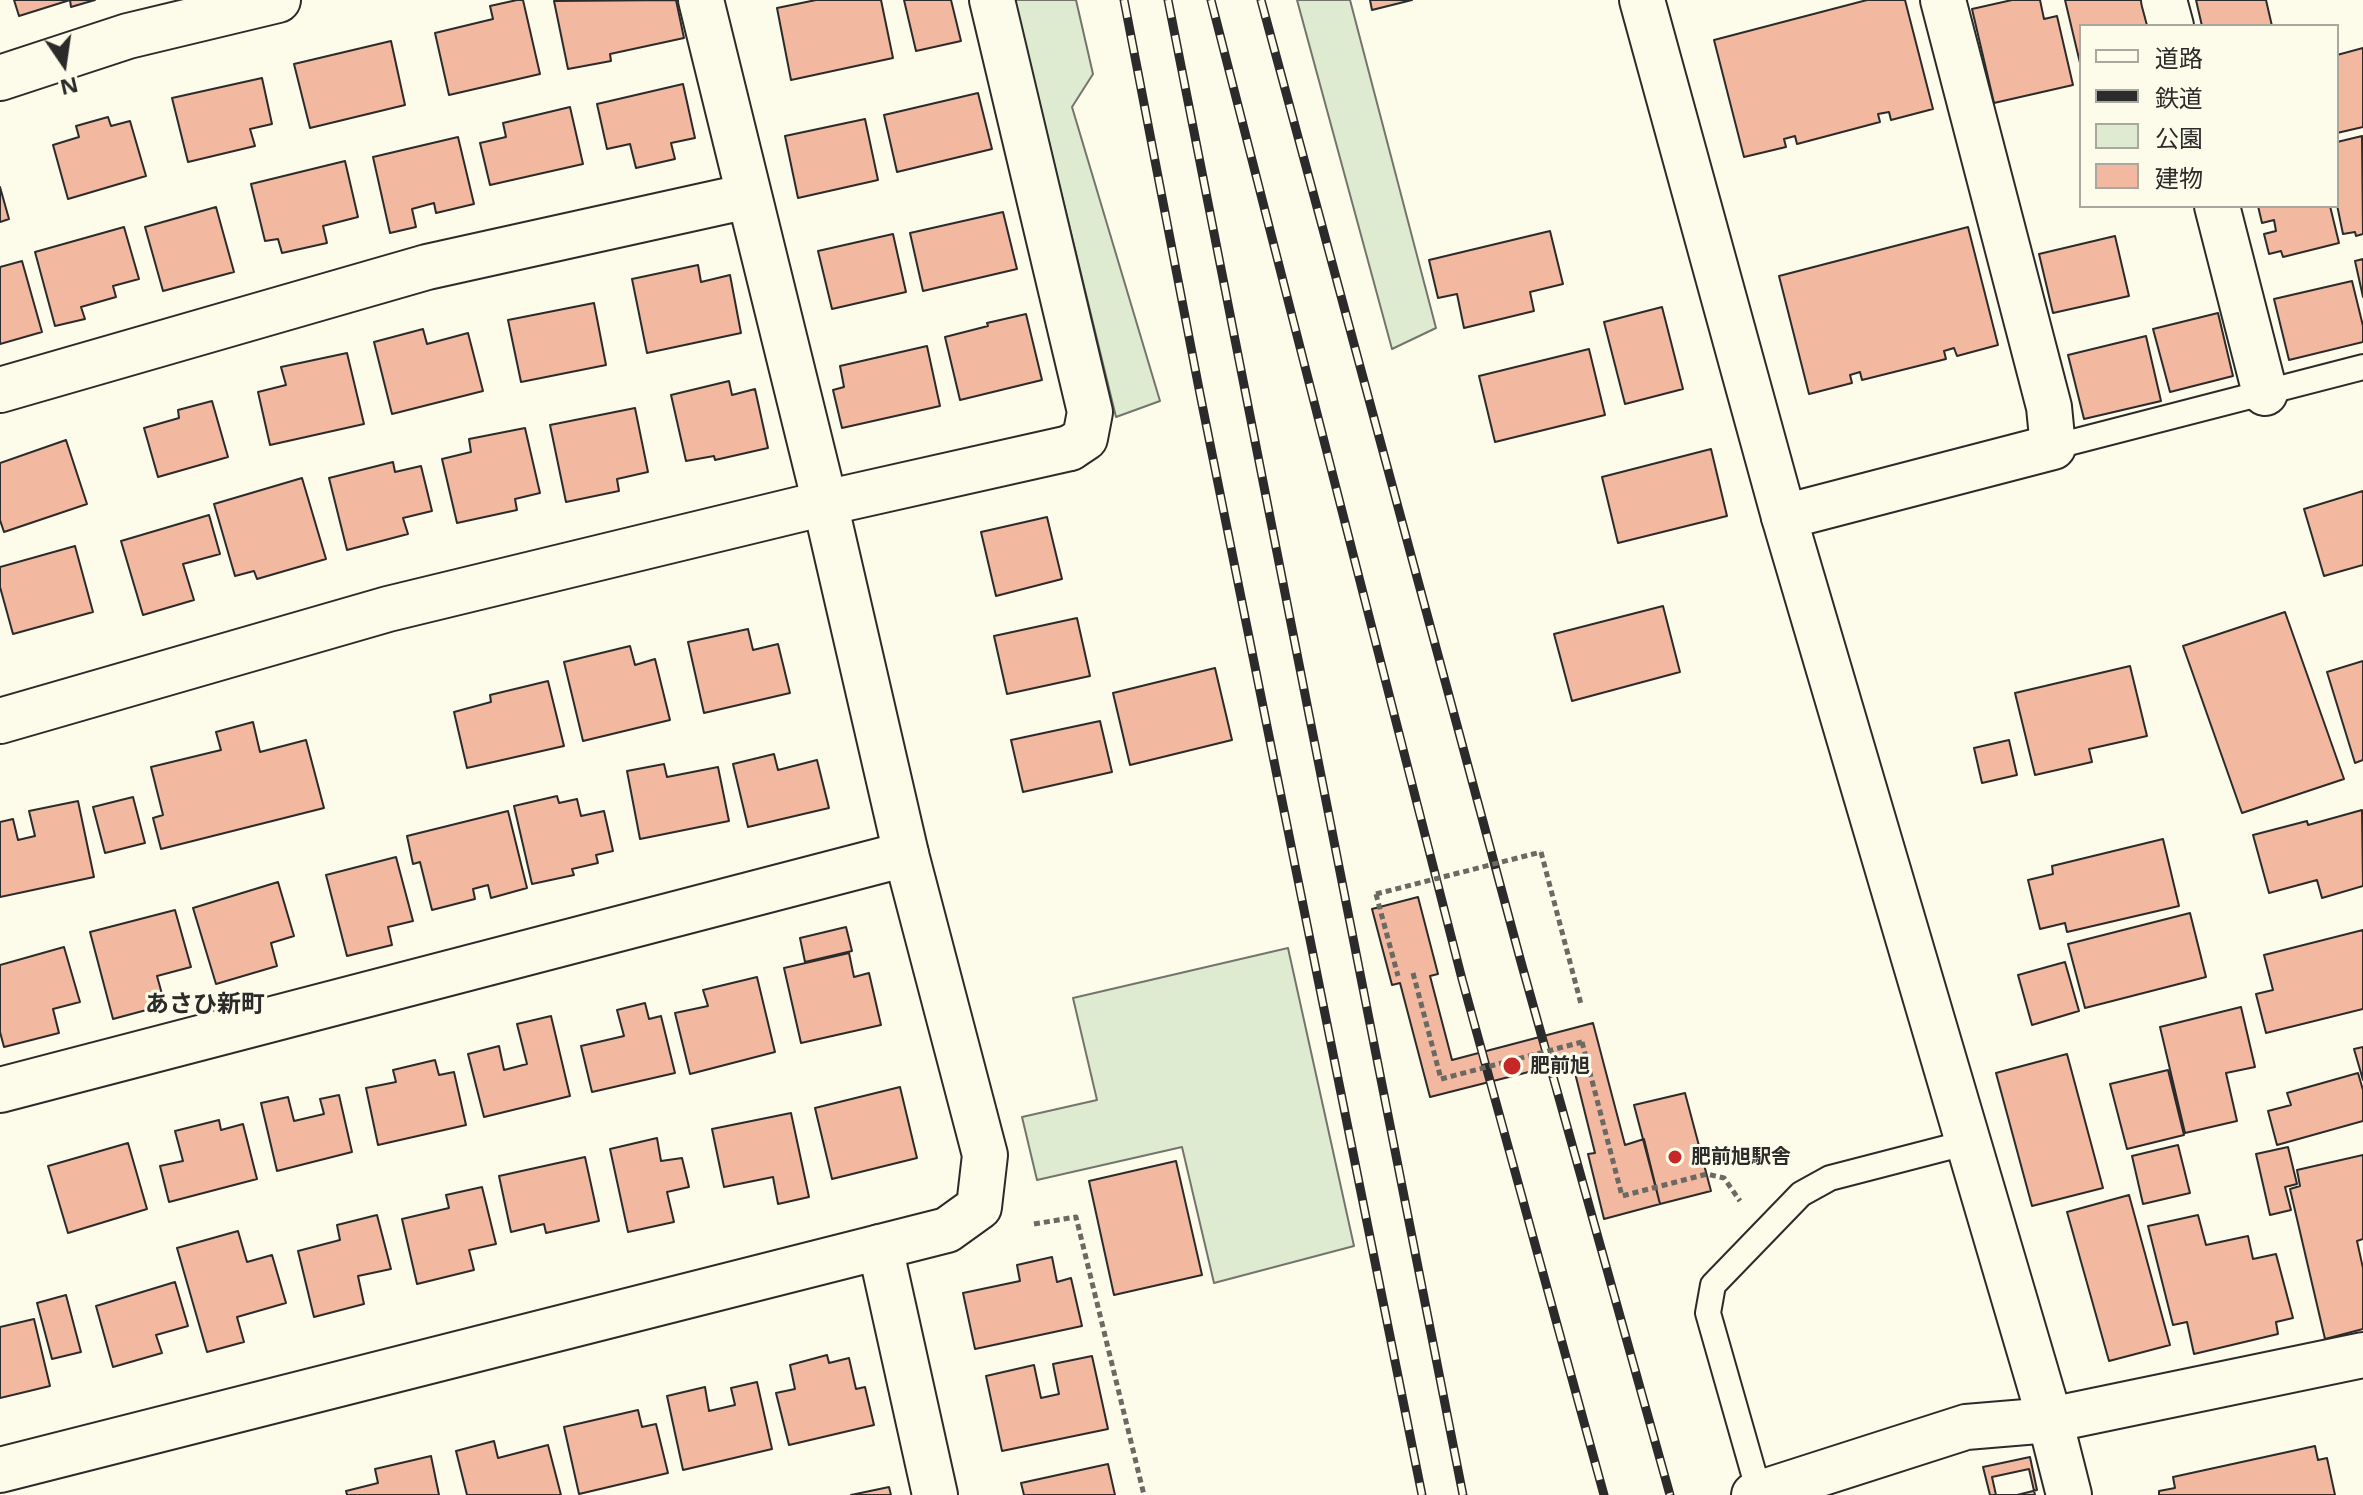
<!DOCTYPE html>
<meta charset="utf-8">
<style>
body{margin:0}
#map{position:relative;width:2363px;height:1495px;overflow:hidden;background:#fdfbea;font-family:"Noto Sans","Noto Sans JP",sans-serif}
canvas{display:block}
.legend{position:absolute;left:2079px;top:24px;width:260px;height:184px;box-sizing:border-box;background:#fdfbea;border:2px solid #a9a89e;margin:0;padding:10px 14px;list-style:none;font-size:24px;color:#2b2b2b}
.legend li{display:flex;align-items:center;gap:16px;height:40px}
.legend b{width:40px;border:2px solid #a9a89e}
.north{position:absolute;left:24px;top:24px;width:80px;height:80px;-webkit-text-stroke:6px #fdfbea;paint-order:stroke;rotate:167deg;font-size:22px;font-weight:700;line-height:32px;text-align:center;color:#2b2b2b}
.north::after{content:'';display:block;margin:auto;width:28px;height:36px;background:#2b2b2b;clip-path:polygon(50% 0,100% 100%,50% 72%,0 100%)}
</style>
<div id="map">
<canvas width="2363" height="1495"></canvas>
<ul class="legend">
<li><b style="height:10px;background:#fdfbea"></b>道路</li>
<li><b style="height:10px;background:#2b2b2b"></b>鉄道</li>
<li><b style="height:22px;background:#deebd1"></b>公園</li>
<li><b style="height:22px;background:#f2b8a0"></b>建物</li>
</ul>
<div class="north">N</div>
</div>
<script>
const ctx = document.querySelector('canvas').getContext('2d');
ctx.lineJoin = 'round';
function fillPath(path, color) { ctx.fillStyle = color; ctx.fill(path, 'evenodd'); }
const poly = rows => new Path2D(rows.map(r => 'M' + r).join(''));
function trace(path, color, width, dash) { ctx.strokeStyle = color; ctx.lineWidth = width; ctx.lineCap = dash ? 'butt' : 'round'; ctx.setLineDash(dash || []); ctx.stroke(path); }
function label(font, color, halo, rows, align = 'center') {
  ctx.font = font + ' "Noto Sans","Noto Sans JP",sans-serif'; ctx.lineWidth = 6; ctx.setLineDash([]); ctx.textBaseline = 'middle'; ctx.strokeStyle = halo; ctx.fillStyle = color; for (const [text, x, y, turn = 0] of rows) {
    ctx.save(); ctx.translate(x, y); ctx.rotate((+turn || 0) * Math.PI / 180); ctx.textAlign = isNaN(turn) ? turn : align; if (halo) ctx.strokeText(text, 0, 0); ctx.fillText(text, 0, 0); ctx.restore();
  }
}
const green = poly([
 [1014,0,1076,0,1093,74,1072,107,1160,401,1116,417,1014,0],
 [1297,0,1350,0,1436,328,1392,349,1297,0],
 [1288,948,1354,1246,1214,1283,1182,1147,1037,1180,1022,1117,1097,1100,1073,998,1288,948]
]);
const building = poly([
 [14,0,95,0,71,7,70,0,19,16,14,0],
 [517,0,523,0,540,74,449,95,435,33,493,19,490,6,517,0],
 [676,0,684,38,610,54,611,61,568,69,554,1,676,0],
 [816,0,881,0,893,58,791,80,777,8,816,0],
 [904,0,951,0,961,41,916,51,904,0],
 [1370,0,1412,0,1372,10,1370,0],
 [1867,0,1905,0,1933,109,1891,120,1889,112,1878,114,1880,122,1797,144,1795,136,1784,139,1786,147,1744,157,1714,40,1867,0],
 [2012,0,2040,0,2044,19,2057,16,2073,85,1994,103,1972,9,2012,0],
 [2065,0,2143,0,2149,26,2081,26,2080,63,2065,0],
 [2196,0,2266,0,2272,26,2202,26,2196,0],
 [391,41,405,105,310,128,294,64,391,41],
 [2363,48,2363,127,2337,133,2337,55,2363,48],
 [262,78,272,124,250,129,255,146,188,162,172,98,262,78],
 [683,84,695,138,671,143,675,159,636,168,630,144,607,149,597,104,683,84],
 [978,93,992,149,897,172,884,115,978,93],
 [570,107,583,164,490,185,480,143,506,137,503,123,570,107],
 [108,117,111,126,130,121,146,176,68,199,53,145,79,137,76,126,108,117],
 [865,119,878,180,798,198,785,136,865,119],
 [2362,136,2363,234,2356,236,2355,232,2343,234,2337,205,2337,142,2362,136],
 [458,137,474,204,436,213,434,203,412,209,416,227,390,233,373,157,458,137],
 [345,161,358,217,323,226,327,243,282,253,278,239,265,241,251,184,345,161],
 [0,187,9,219,0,222,0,187],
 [2258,206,2330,206,2339,243,2283,257,2281,251,2269,254,2264,234,2276,231,2274,220,2262,223,2258,206],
 [216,207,234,272,163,291,145,227,216,207],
 [1003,212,1017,269,923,291,910,233,1003,212],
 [124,227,139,279,113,286,116,297,81,307,85,319,55,326,35,252,124,227],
 [1968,227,1998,345,1957,356,1954,348,1944,351,1946,359,1862,380,1860,372,1850,375,1852,383,1809,394,1779,276,1968,227],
 [1550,231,1563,284,1530,292,1534,311,1464,328,1457,294,1438,298,1429,260,1550,231],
 [893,234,906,292,832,309,818,251,893,234],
 [2115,236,2129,296,2053,313,2039,254,2115,236],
 [2363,259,2363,297,2355,261,2363,259],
 [22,261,42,332,0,344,0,267,22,261],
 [698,265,701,282,730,275,741,333,647,353,632,279,698,265],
 [2352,281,2363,326,2363,342,2289,360,2274,299,2352,281],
 [594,303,606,365,521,382,508,320,594,303],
 [1662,307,1683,389,1625,404,1604,322,1662,307],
 [2218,313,2233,376,2170,392,2153,329,2218,313],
 [1026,314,1042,380,960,400,945,337,988,326,987,323,1026,314],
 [423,329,427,344,468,333,483,391,392,414,374,342,423,329],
 [2146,336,2161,401,2084,419,2068,355,2146,336],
 [927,346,940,406,842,428,833,390,844,387,840,366,927,346],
 [1589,349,1605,415,1495,442,1479,376,1589,349],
 [347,353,364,424,270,445,258,392,286,385,281,367,347,353],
 [729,381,732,395,755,389,768,448,715,460,714,456,686,461,671,395,729,381],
 [212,401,228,457,158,477,144,428,179,418,178,410,212,401],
 [635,408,648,472,617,479,619,491,566,502,550,425,635,408],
 [525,428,540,493,515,499,517,510,457,523,442,459,471,452,469,439,525,428],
 [66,440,87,504,4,532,0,520,0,463,66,440],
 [1711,449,1727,516,1618,543,1602,477,1711,449],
 [393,462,395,472,421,466,432,511,403,518,408,534,347,550,329,478,393,462],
 [302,478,326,559,257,579,254,571,235,576,214,504,302,478],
 [2363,491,2363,565,2324,576,2304,509,2363,491],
 [209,515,220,554,183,564,194,600,143,615,121,541,209,515],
 [1047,517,1062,579,996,596,981,532,1047,517],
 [75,546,93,612,13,634,0,587,0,567,75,546],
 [1663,606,1680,672,1572,701,1554,634,1663,606],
 [2285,612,2344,779,2242,813,2183,646,2285,612],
 [1077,618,1090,676,1007,694,994,636,1077,618],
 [748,629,753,650,778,644,790,693,704,713,688,642,748,629],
 [630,646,635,665,655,659,670,720,583,741,564,662,630,646],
 [2363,661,2363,760,2355,763,2327,672,2363,661],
 [2130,666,2147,736,2089,749,2092,762,2035,775,2015,693,2130,666],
 [1215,668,1232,740,1130,765,1113,693,1215,668],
 [548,681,564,746,467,768,454,712,491,702,490,695,548,681],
 [1100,721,1112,772,1023,792,1011,740,1100,721],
 [253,722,260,752,306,740,324,808,161,849,153,818,163,815,151,767,221,750,216,732,253,722],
 [2009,740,2017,775,1982,783,1974,748,2009,740],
 [774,754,778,770,817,760,829,808,748,827,733,764,774,754],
 [664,764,667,777,718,767,729,821,640,839,627,771,664,764],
 [557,796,559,803,577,799,581,816,604,811,613,851,596,855,598,863,572,869,574,875,532,884,514,806,557,796],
 [133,797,145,843,105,853,93,807,133,797],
 [78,801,94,877,0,897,0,822,13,819,18,840,35,836,29,811,78,801],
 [2362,810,2363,886,2322,898,2317,880,2269,893,2253,835,2307,821,2308,825,2362,810],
 [508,811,527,888,491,898,488,885,473,889,475,899,432,910,420,862,413,864,407,836,508,811],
 [2163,839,2179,906,2067,932,2065,923,2040,929,2028,880,2053,874,2052,866,2163,839],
 [396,857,413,921,388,927,392,945,347,956,326,875,396,857],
 [278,882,294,936,271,943,277,966,216,984,193,908,278,882],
 [1418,897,1438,974,1430,976,1452,1060,1593,1023,1625,1145,1644,1139,1660,1204,1604,1219,1588,1154,1595,1153,1572,1061,1430,1097,1400,983,1392,985,1372,909,1418,897],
 [175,910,191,967,157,976,165,1005,113,1019,90,932,175,910],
 [2190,913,2206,977,2085,1008,2068,944,2190,913],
 [846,927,852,951,805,962,800,938,846,927],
 [2363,930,2363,1009,2266,1033,2256,994,2273,990,2264,955,2363,930],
 [64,947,80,1002,53,1009,59,1033,4,1047,0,1032,0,965,64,947],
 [849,953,854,977,869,973,881,1025,801,1043,784,968,849,953],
 [2065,962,2079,1011,2032,1025,2018,975,2065,962],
 [757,977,775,1052,690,1074,675,1013,708,1006,703,990,757,977],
 [645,1003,649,1019,661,1016,675,1073,592,1092,581,1046,624,1036,617,1010,645,1003],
 [2241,1007,2255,1067,2226,1073,2237,1121,2185,1133,2160,1027,2241,1007],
 [551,1016,570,1096,484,1117,468,1054,499,1046,504,1070,527,1064,517,1024,551,1016],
 [2363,1047,2363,1080,2354,1049,2363,1047],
 [2067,1054,2103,1188,2032,1206,1996,1073,2067,1054],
 [435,1060,439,1075,454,1072,466,1125,378,1145,366,1088,396,1082,393,1070,435,1060],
 [2168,1070,2184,1135,2127,1149,2110,1084,2168,1070],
 [2358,1073,2363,1090,2363,1121,2277,1145,2268,1111,2291,1105,2287,1093,2358,1073],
 [900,1087,917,1158,832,1179,815,1108,900,1087],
 [1685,1093,1711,1191,1660,1204,1634,1105,1685,1093],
 [339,1095,352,1152,277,1171,261,1103,288,1097,294,1121,324,1114,320,1099,339,1095],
 [791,1113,809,1197,778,1204,773,1177,724,1187,712,1129,791,1113],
 [219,1120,221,1130,243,1124,257,1179,169,1202,160,1166,183,1161,175,1131,219,1120],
 [657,1138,661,1161,682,1158,689,1187,667,1192,674,1222,628,1232,610,1149,657,1138],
 [128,1143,147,1209,68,1233,48,1166,128,1143],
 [2178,1145,2190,1193,2143,1204,2132,1156,2178,1145],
 [2288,1147,2297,1184,2285,1187,2291,1210,2270,1215,2256,1154,2288,1147],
 [2363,1155,2363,1239,2357,1241,2363,1268,2363,1329,2325,1339,2290,1189,2300,1186,2297,1170,2363,1155],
 [585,1157,599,1221,546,1233,544,1224,511,1232,499,1176,585,1157],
 [1176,1161,1202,1275,1114,1295,1089,1181,1176,1161],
 [482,1187,496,1244,469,1250,474,1270,417,1284,402,1219,449,1208,446,1195,482,1187],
 [2129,1195,2170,1345,2109,1361,2067,1212,2129,1195],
 [377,1215,391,1269,358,1276,364,1304,314,1317,298,1251,340,1240,337,1225,377,1215],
 [2198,1215,2206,1245,2248,1236,2253,1259,2276,1254,2293,1318,2276,1322,2278,1334,2194,1354,2187,1322,2173,1325,2148,1226,2198,1215],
 [238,1231,247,1262,272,1255,286,1303,237,1317,244,1342,207,1352,177,1248,238,1231],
 [1052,1257,1057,1282,1071,1278,1082,1326,975,1349,963,1293,1020,1281,1017,1265,1052,1257],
 [175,1282,188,1326,156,1335,162,1353,113,1367,96,1306,175,1282],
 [66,1295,81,1352,52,1359,37,1303,66,1295],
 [34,1319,50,1386,0,1398,0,1327,34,1319],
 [827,1355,829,1363,849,1358,856,1389,865,1387,874,1425,789,1445,776,1393,795,1389,790,1365,827,1355],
 [1092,1356,1108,1429,1002,1451,986,1376,1034,1365,1041,1398,1059,1394,1053,1364,1092,1356],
 [757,1382,772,1449,683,1470,667,1396,705,1387,709,1411,735,1405,731,1388,757,1382],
 [638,1410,642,1427,656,1424,668,1473,579,1494,564,1427,638,1410],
 [494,1441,498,1458,548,1445,561,1495,467,1495,456,1451,494,1441],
 [2315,1446,2318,1460,2327,1458,2335,1495,2159,1495,2159,1491,2175,1488,2173,1477,2315,1446],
 [431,1456,439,1495,347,1495,346,1491,378,1483,375,1469,431,1456],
 [2030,1457,2037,1490,2017,1495,1990,1495,1983,1467,2030,1457],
 [1108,1464,1115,1495,1024,1495,1021,1483,1108,1464],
 [2029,1469,2035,1495,1996,1495,1992,1477,2029,1469],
 [889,1487,891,1495,851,1495,889,1487]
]);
const path = poly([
 [1541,852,1581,1004],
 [1376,894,1398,976],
 [1413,973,1441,1079],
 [1582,1042,1622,1196,1707,1174,1724,1178,1740,1201],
 [1034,1224,1076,1217,1144,1495]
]);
const lane = poly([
 [2053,447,2363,367],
 [1759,1492,1708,1313,1713,1285,1801,1194,1830,1178,1969,1142]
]);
const street = poly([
 [701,0,825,503],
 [992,0,1090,412,1085,438,1070,448],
 [2164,0,2171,26],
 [0,78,128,36,278,0],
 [2217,206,2265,393],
 [0,390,427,267,748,196],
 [1784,517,2053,447,2049,407,1943,0],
 [0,1090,906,854],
 [880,1247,935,1495],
 [1754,1495,1966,1427,2050,1420,2363,1355]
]);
const secondary = poly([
 [1642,0,1784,517,2050,1420,2069,1495],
 [0,721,388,609,825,503,1070,448],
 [0,1470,947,1230,979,1207,985,1155,906,854,825,503]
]);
const rail = poly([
 [1124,0,1200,394,1422,1495],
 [1168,0,1463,1495],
 [1211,0,1462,979,1604,1495],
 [1261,0,1521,962,1670,1495]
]);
const pathBridge = poly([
 [1376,894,1541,852],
 [1441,1079,1582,1042]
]);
const markers = [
 [1512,1066,10,"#c62828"],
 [1675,1157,8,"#c62828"]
];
const poiNames = [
 ["肥前旭",1530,1066],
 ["肥前旭駅舎",1691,1157]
];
const quarterNames = [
 ["あさひ新町",205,1005]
];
fillPath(green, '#deebd1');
trace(green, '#74746e', 2);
fillPath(building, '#f2b8a0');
trace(building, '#2b2b2b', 2);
trace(lane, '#2b2b2b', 28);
trace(street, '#2b2b2b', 48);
trace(secondary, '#2b2b2b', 48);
trace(path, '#6a6964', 5, [6, 4]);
trace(lane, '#fdfbea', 24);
trace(street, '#fdfbea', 44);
trace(secondary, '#fdfbea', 44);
trace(rail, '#2b2b2b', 9);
trace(rail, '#fdfbea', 6, [18]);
trace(pathBridge, '#6a6964', 5, [6, 4]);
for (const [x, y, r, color] of markers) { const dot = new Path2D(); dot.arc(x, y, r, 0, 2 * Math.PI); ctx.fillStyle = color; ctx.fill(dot); trace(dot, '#fdfbea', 3); }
label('bold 20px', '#2b2b2b', '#fdfbea', poiNames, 'left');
label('bold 24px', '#2b2b2b', '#fdfbea', quarterNames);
</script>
